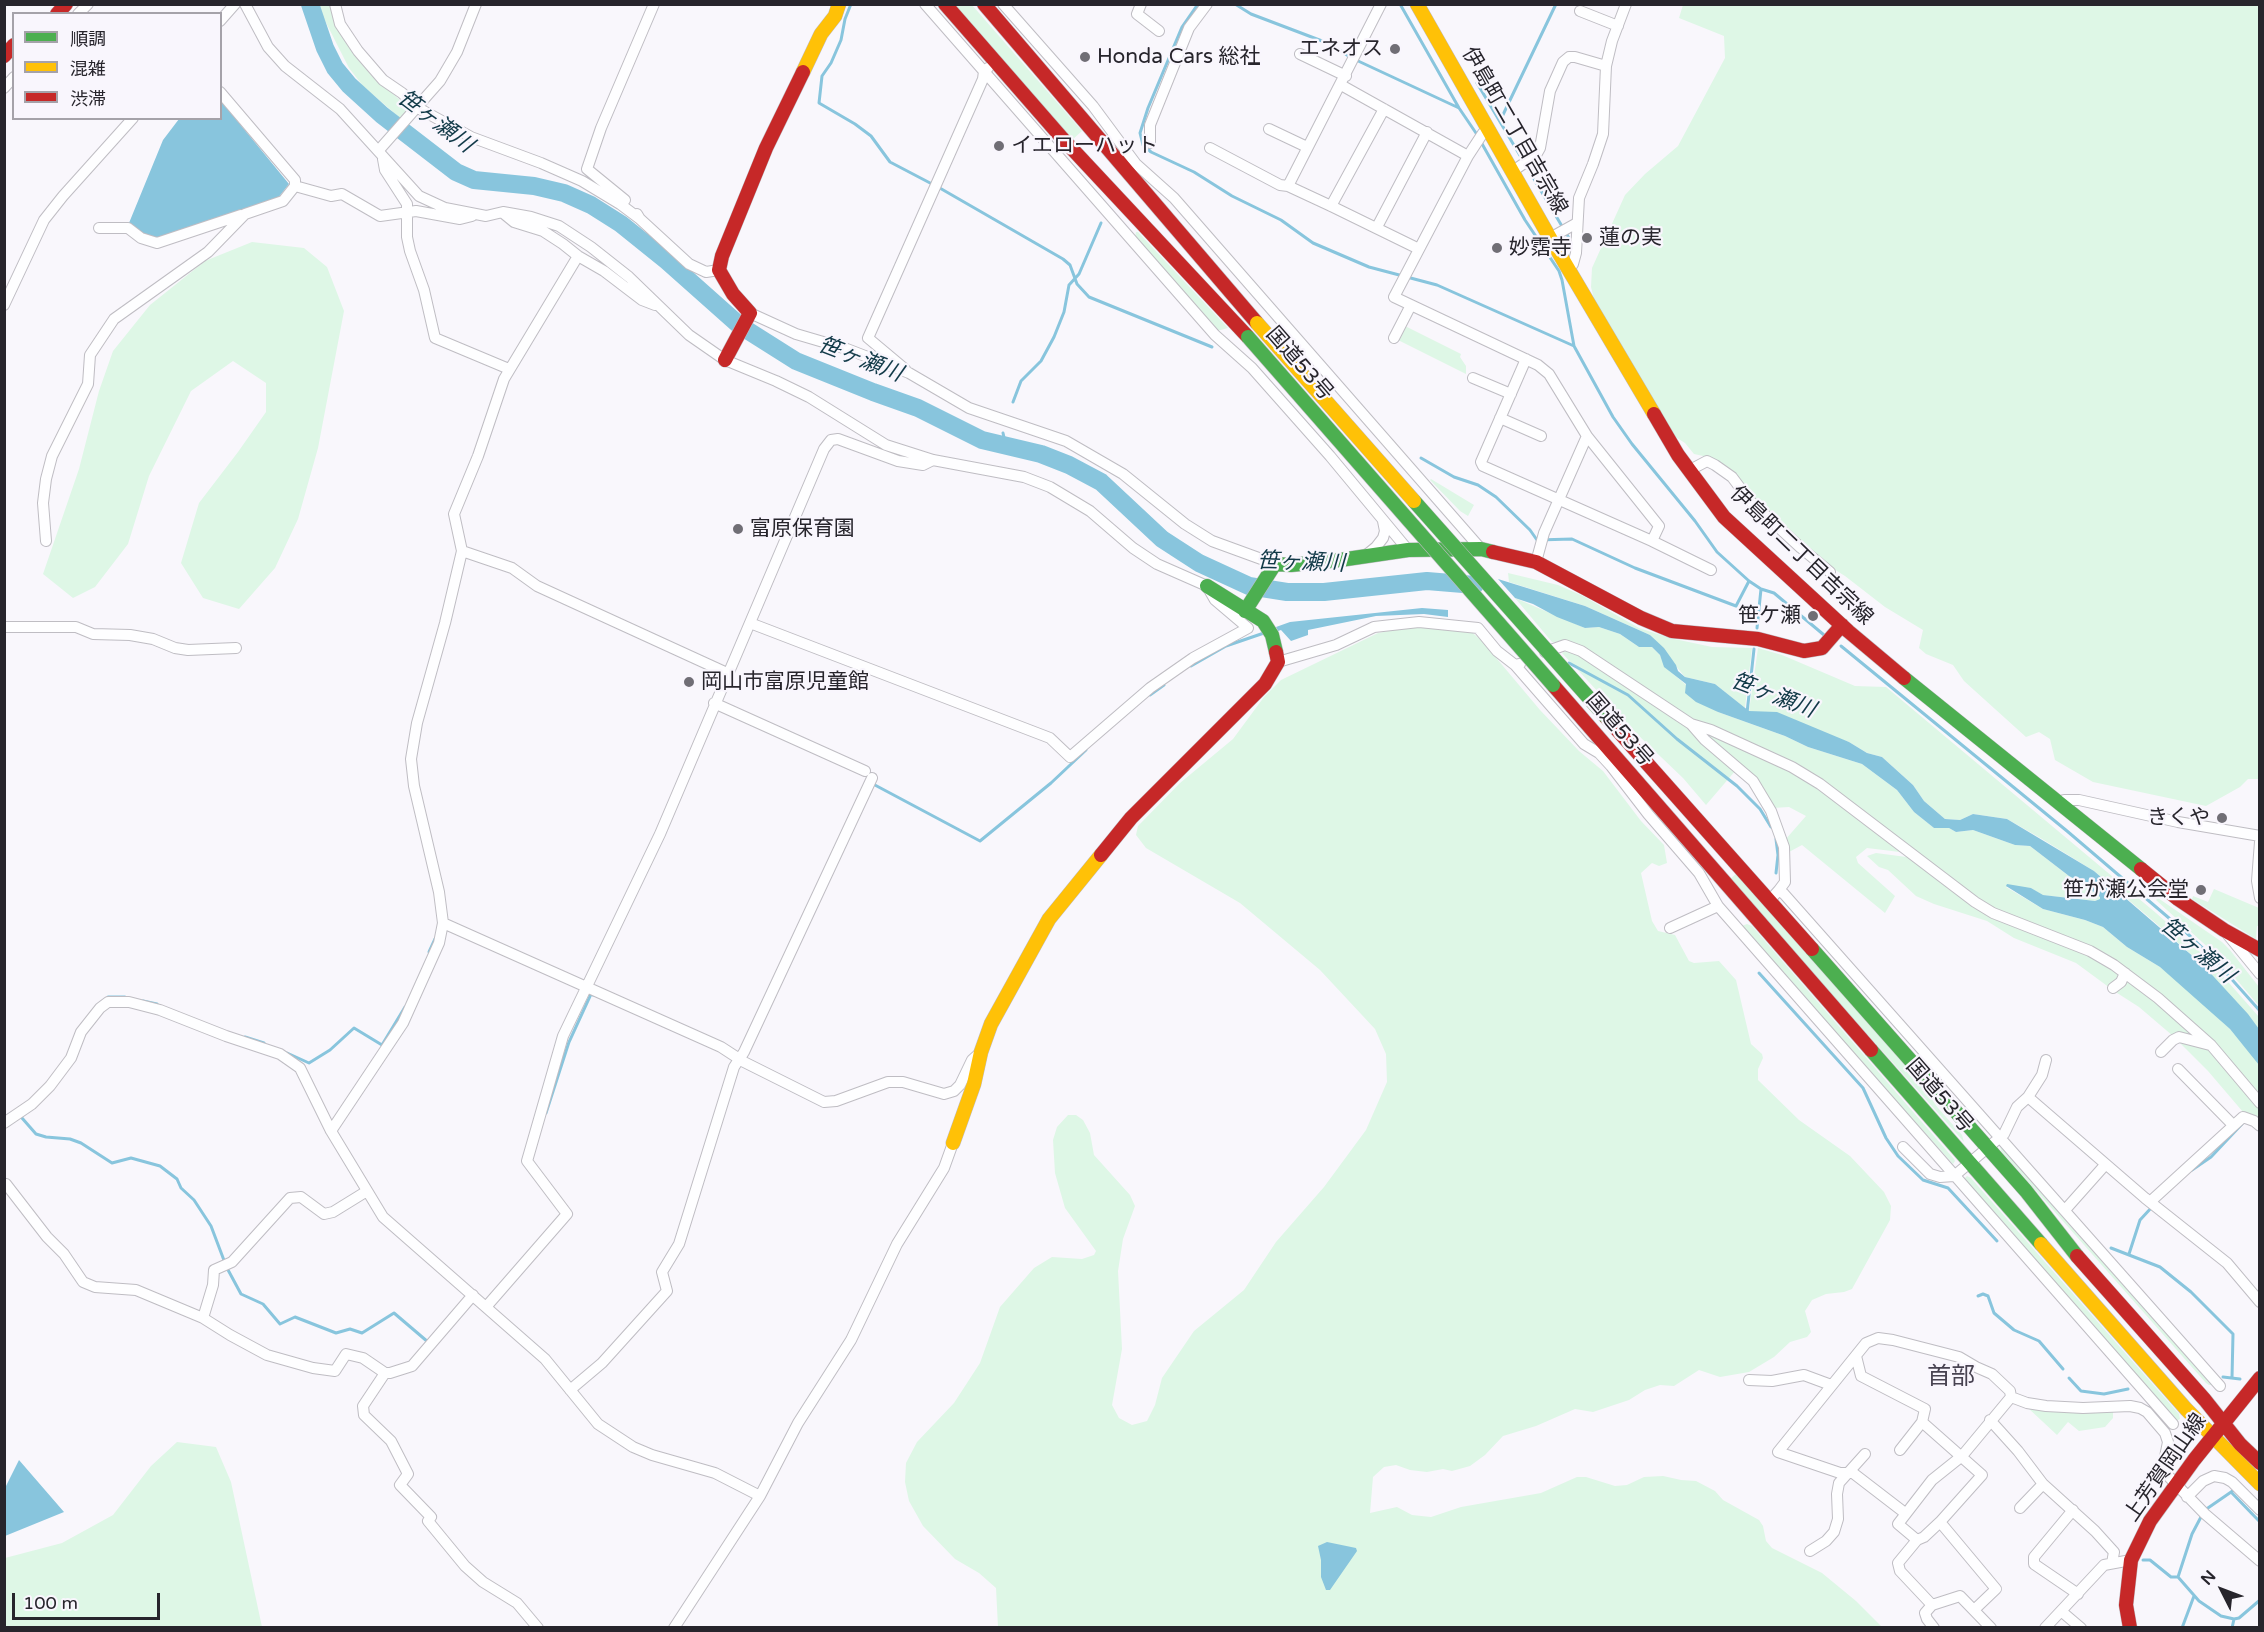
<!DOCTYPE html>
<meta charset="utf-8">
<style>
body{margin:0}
#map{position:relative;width:2264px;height:1632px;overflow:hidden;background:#f9f7fc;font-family:"Varela Round","Noto Sans JP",sans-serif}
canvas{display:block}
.frame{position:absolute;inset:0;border:6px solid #27252c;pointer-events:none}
.legend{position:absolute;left:12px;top:12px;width:210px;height:108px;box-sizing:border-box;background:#f9f6fd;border:2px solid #a5a2a9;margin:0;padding:8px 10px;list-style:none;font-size:18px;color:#27252c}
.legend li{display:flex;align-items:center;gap:12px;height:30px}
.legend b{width:30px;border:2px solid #a5a2a9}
.north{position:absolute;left:2192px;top:1560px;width:60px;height:60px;-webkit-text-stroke:4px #f9f6fd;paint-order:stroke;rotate:312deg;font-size:16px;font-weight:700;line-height:24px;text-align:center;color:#27252c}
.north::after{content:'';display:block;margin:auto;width:21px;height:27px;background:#27252c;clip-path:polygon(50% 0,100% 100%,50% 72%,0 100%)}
.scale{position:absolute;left:12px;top:1593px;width:148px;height:27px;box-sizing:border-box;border:3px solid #27252c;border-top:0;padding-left:8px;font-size:18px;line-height:21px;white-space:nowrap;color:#27252c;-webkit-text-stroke:4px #f9f6fd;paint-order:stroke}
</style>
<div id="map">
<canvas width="2264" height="1632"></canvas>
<div class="frame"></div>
<ul class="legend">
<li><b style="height:8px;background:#4caf50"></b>順調</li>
<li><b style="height:8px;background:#ffc107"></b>混雑</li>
<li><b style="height:8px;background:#c62828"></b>渋滞</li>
</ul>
<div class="north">N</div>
<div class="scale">100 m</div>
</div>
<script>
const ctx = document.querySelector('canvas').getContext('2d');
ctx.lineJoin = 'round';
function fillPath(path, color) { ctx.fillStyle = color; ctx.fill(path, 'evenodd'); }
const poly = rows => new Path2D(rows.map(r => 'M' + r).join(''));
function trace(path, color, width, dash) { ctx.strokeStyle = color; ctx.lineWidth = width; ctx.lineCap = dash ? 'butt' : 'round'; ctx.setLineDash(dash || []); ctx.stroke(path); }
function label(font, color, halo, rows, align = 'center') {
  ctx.font = font + ' "Varela Round","Noto Sans JP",sans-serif'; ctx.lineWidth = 4.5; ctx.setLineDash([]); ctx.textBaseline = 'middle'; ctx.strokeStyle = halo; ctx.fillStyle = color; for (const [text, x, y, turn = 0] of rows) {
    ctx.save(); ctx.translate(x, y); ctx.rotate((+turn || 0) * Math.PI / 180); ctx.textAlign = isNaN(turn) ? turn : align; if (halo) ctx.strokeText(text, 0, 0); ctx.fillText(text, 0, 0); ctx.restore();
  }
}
const green = poly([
 [317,5,331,5,359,59,371,75,407,106,408,110,400,118,363,86,349,68],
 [953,5,972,5,1082,131,1072,140],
 [1683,5,2259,5,2259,779,2248,779,2240,787,2206,806,2093,782,2055,760,2050,739,2039,732,2026,737,1964,681,1953,665,1926,654,1919,648,1923,630,1885,607,1845,576,1824,563,1708,457,1694,454,1685,443,1674,436,1594,299,1591,287,1592,268,1625,195,1645,174,1678,146,1725,58,1724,36,1679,18],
 [1136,232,1138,232,1228,328,1217,331,1135,237],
 [252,242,304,248,327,267,344,311,318,448,298,519,275,568,239,609,203,598,181,563,199,503,238,452,266,412,266,383,233,361,191,391,149,476,128,544,95,587,73,598,43,574,79,469,99,391,113,351,150,305,205,261],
 [1405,326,1461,354,1460,357,1466,366,1466,374,1398,340],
 [1431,479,1474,505,1468,516,1460,511,1430,480],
 [1508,573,1558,585,1583,596,1639,628,1670,638,1712,647,1752,648,1745,708,1715,684,1685,677,1650,635,1585,606,1509,582],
 [1515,598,1585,628,1599,627,1620,634,1639,647,1652,647,1660,655,1665,667,1718,712,1785,736,1808,747,1862,764,1897,790,1914,812,1934,828,1949,828,1956,832,1973,830,2015,845,2030,846,2069,876,2082,883,2100,897,2100,899,2095,901,2042,895,2031,888,2006,887,2043,909,2085,920,2103,927,2127,947,2160,967,2183,985,2230,1029,2252,1054,2259,1065,2259,1098,2116,963,1994,911,1821,781,1692,721,1567,642,1552,642],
 [1419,625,1467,628,1482,641,1540,710,1579,751,1603,771,1641,821,1664,845,1667,863,1659,866,1652,863,1641,873,1652,921,1658,931,1675,935,1689,961,1694,963,1719,961,1736,980,1751,1044,1762,1054,1763,1058,1758,1069,1758,1080,1799,1120,1850,1156,1884,1192,1891,1206,1890,1220,1852,1289,1844,1292,1826,1294,1812,1300,1805,1311,1811,1332,1807,1337,1790,1342,1774,1357,1749,1372,1720,1377,1699,1370,1674,1386,1660,1385,1645,1390,1629,1400,1593,1412,1575,1409,1536,1426,1503,1436,1485,1455,1470,1466,1452,1471,1443,1469,1427,1472,1410,1470,1396,1465,1384,1467,1373,1477,1370,1513,1397,1507,1412,1515,1431,1517,1461,1507,1541,1493,1577,1477,1586,1477,1615,1486,1627,1485,1644,1477,1663,1476,1681,1480,1696,1481,1715,1491,1723,1500,1759,1520,1763,1526,1766,1541,1772,1548,1822,1573,1856,1601,1882,1627,998,1627,996,1588,979,1573,955,1559,923,1526,909,1501,905,1482,906,1463,917,1442,954,1403,980,1363,1000,1307,1034,1268,1052,1257,1082,1259,1094,1255,1096,1251,1065,1208,1055,1173,1053,1140,1057,1127,1068,1115,1076,1115,1083,1120,1090,1133,1094,1155,1130,1195,1135,1206,1123,1239,1118,1271,1122,1349,1112,1405,1119,1418,1132,1425,1147,1421,1155,1405,1162,1378,1194,1331,1244,1290,1276,1242,1324,1187,1366,1130,1387,1082,1386,1054,1375,1029,1320,970,1240,903,1146,848,1136,835,1138,826,1180,783,1233,739,1264,697,1281,680,1378,633],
 [1758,648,1782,655,1855,686,1886,687,2156,913,2208,959,2259,1017,2259,1029,2203,965,2151,919,2094,871,2042,839,2007,819,1973,814,1960,820,1945,819,1924,801,1913,785,1882,757,1867,753,1849,742,1749,711],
 [1567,650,1580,655,1688,726,1736,770,1706,805,1683,778,1639,736,1562,653],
 [1711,734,1790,770,1819,787,1908,853,1867,848,1856,857,1858,863,1895,896,1885,913,1802,845,1789,852,1785,840,1806,816,1789,807,1773,808,1708,738],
 [1876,853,1914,858,1973,904,2089,953,2122,974,2110,988,2076,963,2014,938,1987,921,1934,904,1916,896,1888,870,1879,867,1867,856],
 [1737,873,1912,1071,1938,1108,1962,1135,1964,1142,1729,880],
 [2214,889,2259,908,2259,926,2257,926,2256,939,2192,899,2193,896,2208,902],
 [2158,898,2222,942,2230,950,2259,987,2259,1006,2213,952,2156,900],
 [1747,924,1752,926,1954,1159,1955,1161,1953,1164,1739,927],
 [2126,977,2204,1043,2173,1036,2139,1007,2114,991],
 [2179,1042,2208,1049,2259,1107,2259,1122,2243,1112,2208,1071],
 [2000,1145,2213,1385,2209,1385,2206,1383,2001,1151],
 [1967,1176,1971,1178,2179,1414,2180,1419,2176,1421,1964,1179],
 [2027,1407,2113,1411,2113,1418,2105,1427,2079,1431,2068,1422,2057,1435],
 [177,1442,216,1447,231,1482,262,1627,5,1627,5,1558,62,1543,113,1515,151,1466]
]);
const water = poly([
 [221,101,289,184,278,198,160,238,142,235,129,223,163,140,179,119,220,118],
 [1498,579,1585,606,1650,635,1664,648,1676,665,1678,671,1685,677,1715,684,1749,711,1777,712,1849,742,1867,753,1882,757,1913,785,1924,801,1945,819,1960,820,1973,814,2007,819,2094,871,2203,965,2248,1014,2259,1029,2259,1065,2230,1029,2160,967,2127,947,2103,927,2085,920,2043,909,2006,886,2007,884,2031,888,2043,895,2095,901,2100,899,2100,897,2082,883,2069,876,2030,846,2015,845,1973,830,1956,832,1949,828,1934,828,1914,812,1897,790,1862,764,1808,747,1785,736,1718,712,1696,702,1685,693,1686,684,1664,667,1660,655,1652,647,1639,647,1620,634,1599,627,1585,628,1557,617,1533,604,1515,598],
 [1422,608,1448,610,1448,617,1424,614,1376,616,1308,630,1308,635,1291,641,1281,630,1278,631,1276,627,1290,622],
 [19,1460,64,1512,5,1536,5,1488],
 [1327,1542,1356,1548,1357,1551,1330,1590,1326,1590,1321,1577,1321,1560,1318,1546]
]);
const stream = poly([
 [851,4,845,19,841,40,831,63,822,76,819,103,855,124,871,136,890,162,932,184],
 [1198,4,1182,27,1148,108,1140,133,1143,145,1151,152,1194,172,1232,196,1281,220,1313,243,1369,267,1437,285,1574,346],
 [1235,4,1251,14,1330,44,1350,57],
 [1400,4,1459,108,1478,136],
 [1356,60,1459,108],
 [1477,83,1569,238,1566,247],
 [1500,121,1556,4],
 [1481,142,1525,220,1559,271,1562,280,1574,346,1613,417,1632,444,1695,521,1717,552,1749,581,1761,589,1774,593,1824,635],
 [938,187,1063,259,1070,265,1077,284,1089,297,1212,347],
 [1013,402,1021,381,1041,361,1054,337,1064,312,1069,285,1079,274,1101,223],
 [1003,433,1006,446],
 [1421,458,1454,477,1478,485,1496,497,1530,530,1537,540,1572,539,1635,568,1736,606,1749,581],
 [1757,628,1761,589],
 [1841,646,2067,831,2190,936,2211,956,2260,1011],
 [1569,663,1628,695,1677,739,1737,786,1760,809,1771,827],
 [1191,666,1226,646,1264,633],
 [1150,695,1164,685],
 [1747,713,1754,649],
 [873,784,980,841,1051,783,1086,750],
 [1776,839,1778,855,1776,873],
 [429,952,435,939],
 [1759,973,1863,1088,1886,1138,1898,1156,1923,1180,1948,1188,1997,1241],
 [108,997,125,997],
 [143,1001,157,1004],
 [245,1037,264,1043],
 [287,1053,309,1063,330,1050,354,1028,382,1045,405,1007],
 [546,1113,569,1042,591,994,593,995],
 [22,1118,36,1134,46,1137,70,1139,81,1143,112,1163,131,1158,160,1166,177,1179,181,1188,194,1200,211,1226,225,1263],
 [2192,1170,2211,1157,2242,1124],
 [2111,1248,2160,1267,2191,1292,2233,1334,2232,1378],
 [2129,1254,2140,1220,2152,1207],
 [227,1268,241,1294,263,1304,280,1324,295,1317,336,1333,350,1329,362,1333,394,1313,428,1342,429,1340],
 [1978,1296,1983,1294,1988,1296,1994,1313,2014,1330,2039,1341,2063,1369],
 [2223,1377,2240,1379],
 [2069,1378,2081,1391,2104,1394,2128,1389],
 [2231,1492,2260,1522],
 [2205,1510,2234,1490],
 [2143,1560,2150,1560,2171,1577,2178,1577,2199,1601,2221,1616,2234,1619,2239,1618,2260,1600],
 [2178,1577,2192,1534,2202,1515],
 [2182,1628,2194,1596],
 [2232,1628,2234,1619]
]);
const river = poly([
 [310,4,325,48,335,68,349,85,382,115,456,172,474,180,534,186,564,193,591,205,621,224,667,261,739,325,796,361,873,392,918,408,982,440,1041,454,1069,465,1101,482,1162,539,1199,563,1249,586,1287,592,1324,592,1427,581,1475,585]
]);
const street = poly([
 [245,4,268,47,285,66,340,109,419,196,445,208,486,216,503,212,531,217,559,226,591,247,629,277,689,335,725,360,776,381,809,397,886,445,933,460,1024,477,1050,487,1090,511,1133,548,1157,564,1207,586,1215,600,1248,628,1193,658,1150,688,1070,757,1050,738,750,623],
 [335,4,340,24,358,51,383,80,402,93,418,108,471,137,541,163,582,181,620,204,640,219],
 [925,4,1215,335,1252,368,1330,456,1408,550],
 [1003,4,1093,106,1136,164,1174,198,1481,549],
 [1141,4,1137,14,1159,31],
 [1580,11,1618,26],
 [78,14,88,4],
 [220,21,235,4],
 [1300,54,1346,76],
 [1341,85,1468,156],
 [4,88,14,77],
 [220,92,295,180,295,186],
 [1269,129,1307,147],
 [1490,130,1483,133,1468,156,1394,297,1538,365,1549,374,1587,436,1544,533,1536,562],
 [1150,143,1150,125,1189,28,1207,4],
 [1210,148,1280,185,1288,186,1331,206,1419,249],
 [379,150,440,81,457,52,476,4],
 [383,159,385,170,407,204,407,237,410,251,424,290,435,338,509,369],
 [1513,171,1536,155,1540,148,1550,91,1563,62,1569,57,1575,57,1606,66],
 [1288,186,1381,4],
 [625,200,587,169,601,128,654,4],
 [1331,206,1384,109],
 [503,213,514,222,543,231,563,244,578,256,604,271,642,300,655,305],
 [637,214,640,219,689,264,706,272,719,270],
 [1377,227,1427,132],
 [99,228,128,228,141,238,157,243,241,215],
 [1550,238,1577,223],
 [1569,270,1573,264,1576,253,1579,198,1593,164,1603,134,1606,66,1612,41,1626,4],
 [4,305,44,220,63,196,133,118],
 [750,313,796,334,847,349,909,373,969,408,1066,441,1123,474,1185,524,1212,541,1275,564],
 [1394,338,1411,305],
 [1526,359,1481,462,1483,466,1652,541,1711,570],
 [905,369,868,338,983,79,984,71,988,68],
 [1473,378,1511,394],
 [1500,418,1541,436],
 [1587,436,1659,526,1652,541],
 [1690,470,1707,461,1715,465,1732,477,1750,501,1801,548,1830,572],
 [46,541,43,503,46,479,52,456,88,384,90,355,114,319,208,252,245,214,283,201,295,186,331,196,342,194,380,216,416,211,460,219,472,216],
 [462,551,512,568,537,586,727,673],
 [1365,556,1376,547,1383,538,1385,531,1383,521],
 [4,627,76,627,93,634,130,635,153,639,175,648,188,650,236,648],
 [1545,652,1565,645,1581,651,1691,724,1705,740,1753,781,1771,811,1784,847,1785,882,1779,890],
 [1278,662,1336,645,1374,627,1419,622,1478,628,1497,651,1515,665,1520,664],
 [1515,665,1584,744,1599,753,1611,766,1648,814,1699,873,1718,906,2173,1424],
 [714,703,865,771],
 [1691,724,1711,730,1792,767,1820,784,1975,902,1993,913,2090,951,2114,965,2158,998,2211,1045,2260,1103],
 [2060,805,2064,800,2079,800,2178,822,2260,836],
 [2260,842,2257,881,2260,898],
 [1770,900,1779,890,1784,894,2220,1386],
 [443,923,721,1047,744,1062,824,1102,836,1101,888,1082,903,1082,944,1094,954,1091,960,1085,972,1060,981,1052],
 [1670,928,1718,906],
 [2228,935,2260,974],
 [2113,988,2121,982,2125,973],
 [2161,1052,2173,1040,2179,1037,2210,1045],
 [2178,1069,2233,1125],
 [2028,1097,2042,1075,2046,1060],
 [4,1123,32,1104,50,1086,71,1058,81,1032,100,1008,108,1002,129,1002,160,1010,226,1036,280,1054,300,1068,331,1131,383,1217,545,1359,598,1424,633,1447,652,1455,715,1473,760,1496],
 [331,1131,403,1023,439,943,443,923,439,892,414,786,411,759,417,723,445,623,462,551,454,514,478,456,504,379,578,256],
 [1903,1147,1930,1174,1940,1177,1954,1176,2004,1134,2017,1107,2028,1097,2145,1198,2227,1263,2260,1302],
 [6,1184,47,1237,64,1254,83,1282,95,1287,136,1290,203,1318],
 [367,1191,333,1212,324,1214,301,1197,290,1198,232,1262,214,1270,213,1285,203,1318,230,1335,267,1355,313,1368,335,1371,346,1354,363,1358,385,1373,390,1373,412,1366,473,1295],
 [2151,1201,2243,1117,2254,1121,2260,1126],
 [2065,1210,2105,1165],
 [486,1307,567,1214,527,1161,563,1036,660,834,824,449,831,440,838,439,898,461,923,465,933,460],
 [1856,1356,1861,1376,1925,1409,1922,1422,1982,1475,1940,1522,1996,1589,1974,1610],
 [385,1373,363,1406,364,1415,391,1441,408,1474,400,1485,431,1517,428,1521,465,1566,483,1582,517,1603,538,1628],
 [1749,1380,1772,1381,1804,1375,1831,1385],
 [570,1390,602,1363,667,1291,662,1272,679,1244,734,1067,744,1052,872,778],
 [2011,1397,2027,1403,2046,1406,2083,1408,2130,1406,2140,1408,2147,1412,2165,1433,2168,1442,2164,1462,2165,1469,2170,1478,2205,1514,2260,1561],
 [1990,1420,2018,1451,2043,1484,2095,1531,2114,1552,2112,1563],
 [1900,1450,1922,1422],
 [2187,1497,2203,1481,2214,1476,2225,1478,2232,1482,2260,1510],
 [2020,1508,2043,1484],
 [2073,1510,2034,1557,2034,1564,2078,1594],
 [1905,1513,1853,1473,1840,1473,1778,1452,1866,1343,1878,1338,1893,1340,1959,1357,1976,1367,1992,1374,2010,1391,2011,1397],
 [1917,1540,1924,1537,1940,1522],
 [1810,1551,1826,1541,1834,1532,1838,1519,1837,1494,1839,1483,1865,1454],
 [1932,1605,1960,1596,1991,1628],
 [2061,1611,2081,1628],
 [674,1628,760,1496,798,1423,851,1340,897,1244,944,1168,953,1143],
 [1934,1628,1927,1619,1925,1613,1932,1605,1900,1571,1898,1563,1917,1540,1898,1524,1932,1480,1962,1456,2011,1397],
 [2045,1628,2104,1565,2131,1560]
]);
const fast = poly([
 [1207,586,1263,621,1272,635,1276,652],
 [1245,611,1275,564,1291,565,1340,560,1408,550,1481,549,1493,552],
 [1904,678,2141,869],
 [1812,949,2026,1191,2077,1256],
 [1871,1050,2041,1244]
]);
const slow = poly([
 [1417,4,1550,238,1654,414],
 [803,72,821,34,835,16,839,4],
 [953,1143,974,1084,981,1052,991,1024,1049,919,1101,855],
 [2041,1244,2186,1409,2260,1484]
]);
const jam = poly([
 [945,4,1062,138,1248,337],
 [984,4,1257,323],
 [57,14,66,4],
 [4,56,14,45],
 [725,360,750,313,733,294,719,270,722,256,766,148,803,72],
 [1654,414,1678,455,1724,517,1848,631,1904,678],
 [1493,552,1536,562,1641,618,1672,631,1758,639,1804,651,1822,648,1842,625],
 [1553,685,1871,1050],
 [1605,716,1812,949],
 [1101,855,1131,818,1265,684,1278,662,1276,652],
 [2141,869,2178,899,2224,930,2260,950],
 [2077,1256,2205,1400,2240,1444,2260,1463],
 [2130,1628,2126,1605,2131,1560,2150,1521,2194,1460,2260,1378]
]);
const fastBridge = poly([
 [1248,337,1553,685],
 [1414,501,1605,716]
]);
const slowBridge = poly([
 [1257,323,1414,501]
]);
const markers = [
 [1395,49,6,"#706e75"],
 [1085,57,6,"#706e75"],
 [999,146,6,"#706e75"],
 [1587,238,6,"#706e75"],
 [1497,248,6,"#706e75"],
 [738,529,6,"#706e75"],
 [1813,616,6,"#706e75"],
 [689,682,6,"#706e75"],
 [2222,818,6,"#706e75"],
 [2201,890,6,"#706e75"]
];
const poiNames = [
 ["エネオス",1383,49,"right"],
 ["Honda Cars 総社",1097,57],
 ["イエローハット",1011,146],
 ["蓮の実",1599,238],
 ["妙霑寺",1509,248],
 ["富原保育園",750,529],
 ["笹ケ瀬",1801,616,"right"],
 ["岡山市富原児童館",701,682],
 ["きくや",2210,818,"right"],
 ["笹が瀬公会堂",2189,890,"right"]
];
const streetNames = [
 ["伊島町二丁目吉宗線",1514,131,60],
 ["国道53号",1299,364,49],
 ["伊島町二丁目吉宗線",1801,556,44],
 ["国道53号",1619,730,49],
 ["国道53号",1939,1096,49],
 ["上芳賀岡山線",2166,1468,-55]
];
const waterNames = [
 ["笹ヶ瀬川",435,122,37],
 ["笹ヶ瀬川",860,360,21],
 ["笹ヶ瀬川",1301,563,2],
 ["笹ヶ瀬川",1773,696,21],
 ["笹ヶ瀬川",2197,951,40]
];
const quarterNames = [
 ["首部",1951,1378]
];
fillPath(green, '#def7e6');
fillPath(water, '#88c5dd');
trace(stream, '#88c5dd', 3);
trace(river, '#88c5dd', 18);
trace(street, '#bfbdc3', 12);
trace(fast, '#bfbdc3', 15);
trace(slow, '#bfbdc3', 15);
trace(jam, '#bfbdc3', 15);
trace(street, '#fefeff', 10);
trace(fast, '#4caf50', 14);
trace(slow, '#ffc107', 14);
trace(jam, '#c62828', 14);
trace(fastBridge, '#bfbdc3', 15, []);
trace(slowBridge, '#bfbdc3', 15, []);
trace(fastBridge, '#4caf50', 14);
trace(slowBridge, '#ffc107', 14);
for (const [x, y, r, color] of markers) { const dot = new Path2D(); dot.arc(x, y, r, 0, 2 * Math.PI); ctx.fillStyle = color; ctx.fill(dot); trace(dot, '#f9f6fd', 2); }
label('21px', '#27252c', '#f9f6fd', poiNames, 'left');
label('21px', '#27252c', '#f9f6fd', streetNames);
label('italic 22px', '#123a48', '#f9f6fd', waterNames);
label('24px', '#484351', '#f9f6fd', quarterNames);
</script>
